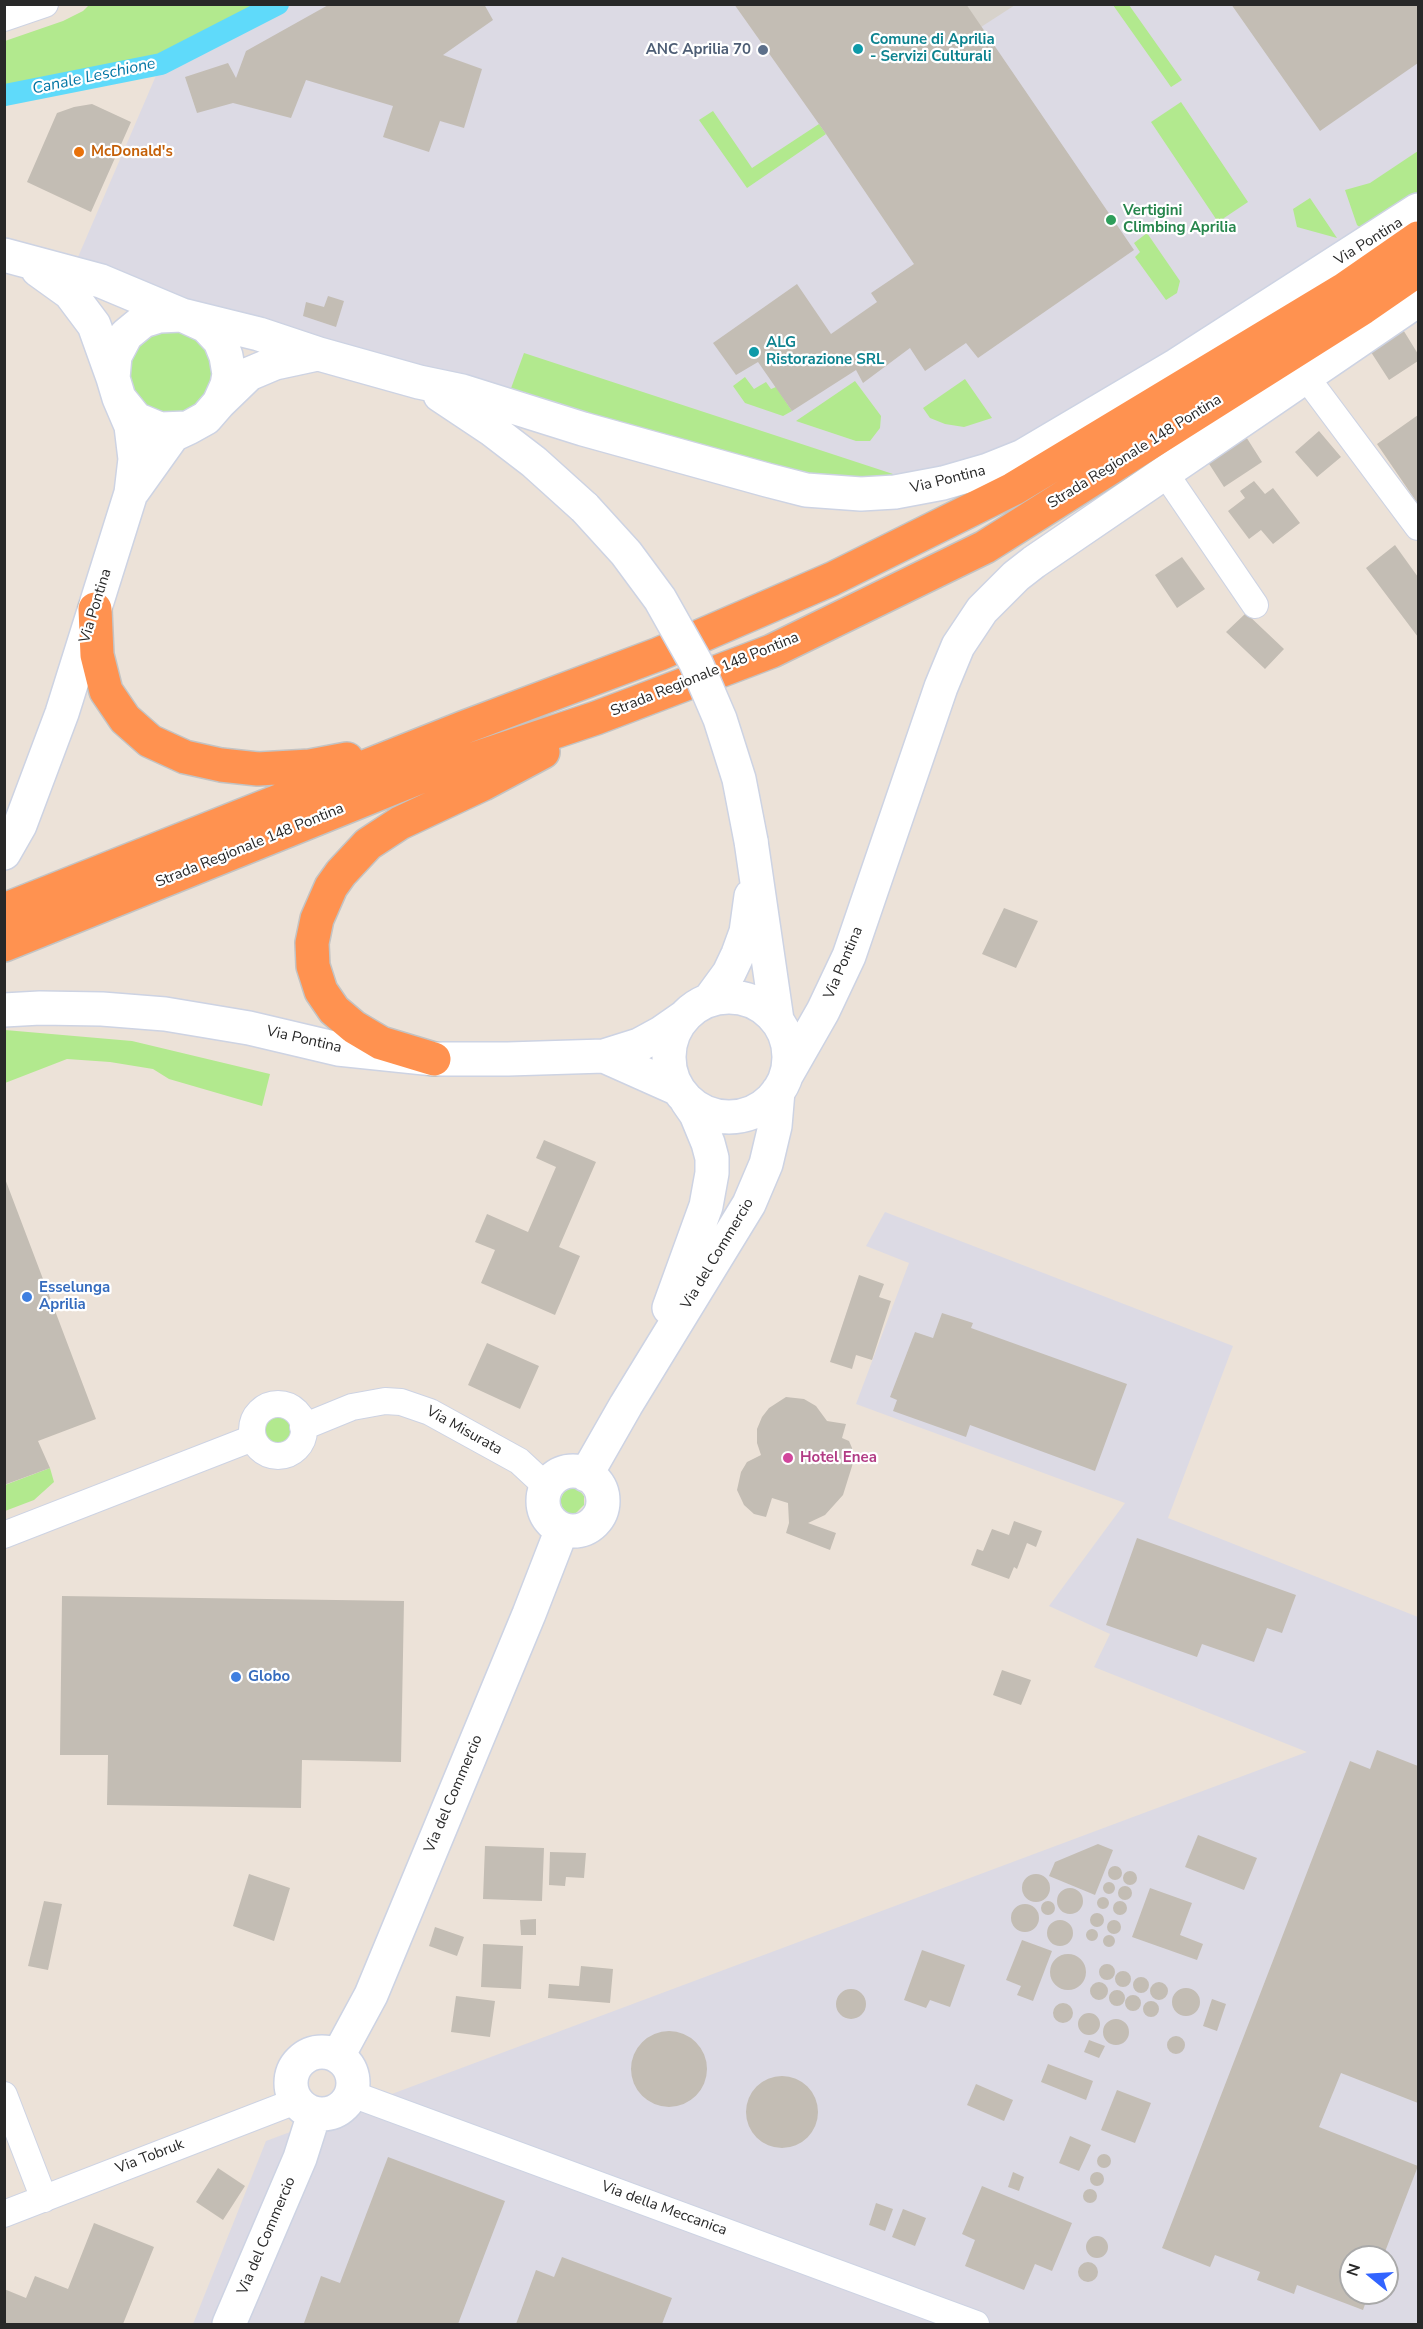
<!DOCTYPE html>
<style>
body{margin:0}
#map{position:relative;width:1423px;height:2329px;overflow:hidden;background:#ece2d8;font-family:"Nunito Sans",sans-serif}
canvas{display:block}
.frame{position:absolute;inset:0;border:6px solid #282828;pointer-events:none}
.north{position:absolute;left:1339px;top:2245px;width:60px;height:60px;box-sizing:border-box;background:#fff;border:2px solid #a9a9a9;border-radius:50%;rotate:288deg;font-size:16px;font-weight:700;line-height:24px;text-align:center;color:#282828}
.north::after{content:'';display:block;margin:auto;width:21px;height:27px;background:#3264ff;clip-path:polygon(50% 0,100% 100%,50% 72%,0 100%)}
</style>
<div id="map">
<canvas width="1423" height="2329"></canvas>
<div class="frame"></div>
<div class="north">N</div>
</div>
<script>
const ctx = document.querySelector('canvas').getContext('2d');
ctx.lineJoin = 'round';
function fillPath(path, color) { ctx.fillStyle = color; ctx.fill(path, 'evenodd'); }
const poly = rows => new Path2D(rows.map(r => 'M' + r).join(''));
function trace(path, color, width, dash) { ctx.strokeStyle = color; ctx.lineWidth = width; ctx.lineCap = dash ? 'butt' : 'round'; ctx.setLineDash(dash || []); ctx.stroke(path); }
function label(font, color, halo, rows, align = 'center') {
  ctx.font = font + ' "Nunito Sans",sans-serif'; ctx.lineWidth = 4.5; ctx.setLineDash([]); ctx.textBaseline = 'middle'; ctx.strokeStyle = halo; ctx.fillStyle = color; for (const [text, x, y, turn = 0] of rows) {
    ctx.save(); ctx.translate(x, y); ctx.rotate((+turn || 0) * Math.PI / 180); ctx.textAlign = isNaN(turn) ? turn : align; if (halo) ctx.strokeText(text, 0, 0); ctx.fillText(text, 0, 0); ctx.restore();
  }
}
const industrial = poly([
 [278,5,1418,5,1418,219,1022,467,873,487,602,427,75,264,161,64],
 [885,1212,1233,1346,1168,1518,1418,1617,1418,2324,193,2324,266,2141,1307,1752,1094,1667,1110,1634,1049,1606,1125,1503,856,1404,909,1263,866,1246],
 [1351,2257,1387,2257,1387,2293,1351,2293]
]);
const green = poly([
 [90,4,265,4,265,5,158,60,5,88,5,41,63,21,83,11],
 [1113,5,1129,5,1182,80,1171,87],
 [1181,102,1248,202,1218,222,1151,122],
 [713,111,752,168,819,124,826,134,747,188,699,120],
 [1418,151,1418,193,1362,229,1357,225,1345,190,1370,183],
 [1310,198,1337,238,1297,227,1293,209],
 [1147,233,1180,281,1177,293,1166,300,1135,257,1140,252,1134,243],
 [148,329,200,333,220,374,200,411,162,421,127,394,123,359],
 [524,353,893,474,893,477,821,483,510,391],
 [745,377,754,389,766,382,771,389,776,387,792,411,783,416,745,403,733,386],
 [965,379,992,418,964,427,945,424,930,418,923,408],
 [855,381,881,416,880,428,870,441,856,441,796,421],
 [5,1030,132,1041,270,1074,262,1106,169,1079,153,1069,110,1062,67,1059,5,1083],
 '262 1430a16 16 0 1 1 32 0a16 16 0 1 1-32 0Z',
 [50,1468,54,1482,34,1500,5,1511,5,1485],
 [572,1487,579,1490,584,1496,584,1505,576,1513,567,1513,562,1507,560,1500,564,1492]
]);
const plaza = poly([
 [966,5,1015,5,981,27]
]);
const canal = poly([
 [5,95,161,64,278,4]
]);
const building = poly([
 [330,4,484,4,493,20,443,55,482,69,464,128,440,121,429,152,383,137,393,106,306,80,291,118,233,103,197,113,185,77,228,63,236,78,246,51],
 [734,4,966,4,1134,250,978,358,966,343,925,371,910,348,863,383,856,370,792,411,758,362,736,375,713,343,797,284,831,334,877,302,871,293,914,264,826,134],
 [1231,4,1417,4,1418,63,1320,131],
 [92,104,131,122,91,212,27,182,57,113,74,107],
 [328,296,344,301,336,327,303,316,306,302,324,307],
 [1402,328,1418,354,1418,361,1389,380,1369,349],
 [1418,415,1418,504,1377,444],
 [1319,431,1341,457,1317,477,1295,452],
 [1243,432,1262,462,1224,487,1204,456],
 [1254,481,1265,494,1273,488,1300,523,1273,544,1261,530,1249,539,1228,511,1245,498,1240,491],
 [1395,545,1418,577,1418,637,1366,568],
 [1182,557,1205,589,1177,608,1155,575],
 [1246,613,1284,649,1265,669,1226,632],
 [1004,908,1038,921,1016,968,982,954],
 [544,1140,596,1162,559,1247,580,1256,555,1315,481,1283,495,1250,475,1242,487,1214,528,1232,556,1167,536,1158],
 [4,1176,96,1419,38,1441,50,1468,4,1485],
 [859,1275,884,1284,879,1297,891,1301,872,1360,856,1355,852,1369,830,1362],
 [942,1313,973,1323,971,1328,1127,1384,1095,1471,970,1425,966,1437,893,1411,897,1400,890,1397,915,1332,933,1338],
 [487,1343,539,1366,520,1409,468,1385],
 [786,1397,804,1399,816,1406,827,1421,846,1424,842,1438,849,1441,852,1448,853,1463,843,1495,825,1515,808,1523,836,1533,830,1550,786,1533,789,1523,788,1503,772,1498,766,1517,754,1514,744,1505,737,1490,741,1472,747,1462,761,1455,757,1443,757,1429,762,1417,769,1408],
 [1014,1521,1042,1531,1036,1547,1027,1543,1017,1569,1014,1567,1009,1579,971,1565,977,1549,983,1551,992,1529,1009,1535],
 [1137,1538,1296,1595,1282,1633,1267,1628,1254,1662,1202,1644,1197,1657,1106,1625],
 [62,1596,404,1601,401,1762,302,1760,301,1808,107,1805,108,1755,60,1755],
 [1002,1670,1031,1680,1021,1705,993,1695],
 [1377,1750,1418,1766,1418,2103,1341,2073,1319,2127,1418,2166,1383,2257,1351,2257,1351,2293,1369,2293,1363,2310,1297,2285,1294,2294,1257,2280,1260,2272,1215,2255,1210,2267,1162,2248,1350,1761,1370,1769],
 [1198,1835,1257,1858,1244,1890,1185,1867],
 [1098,1844,1113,1850,1095,1895,1049,1876,1055,1862],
 [485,1846,544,1848,542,1901,483,1899],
 [550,1852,586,1853,584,1878,566,1877,565,1886,549,1885],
 '1108 1873a7 7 0 1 1 14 0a7 7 0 1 1-14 0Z',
 '1123 1878a7 7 0 1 1 14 0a7 7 0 1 1-14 0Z',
 [249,1874,290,1888,274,1941,233,1926],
 '1022 1888a14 14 0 1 1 28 0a14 14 0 1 1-28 0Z',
 '1103 1888a6 6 0 1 1 12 0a6 6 0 1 1-12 0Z',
 '1118 1893a7 7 0 1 1 14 0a7 7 0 1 1-14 0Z',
 [1150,1888,1192,1903,1180,1935,1203,1944,1197,1960,1132,1937],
 '1057 1901a13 13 0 1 1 26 0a13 13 0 1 1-26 0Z',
 '1097 1903a6 6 0 1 1 12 0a6 6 0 1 1-12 0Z',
 [44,1901,62,1904,48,1970,28,1966],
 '1113 1908a7 7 0 1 1 14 0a7 7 0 1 1-14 0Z',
 '1041 1908a7 7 0 1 1 14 0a7 7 0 1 1-14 0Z',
 '1011 1918a14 14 0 1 1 28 0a14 14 0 1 1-28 0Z',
 '1090 1920a7 7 0 1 1 14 0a7 7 0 1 1-14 0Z',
 [536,1919,536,1935,521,1935,520,1920],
 '1047 1933a13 13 0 1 1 26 0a13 13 0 1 1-26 0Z',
 '1107 1927a7 7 0 1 1 14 0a7 7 0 1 1-14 0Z',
 [435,1927,464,1937,457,1956,429,1946],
 '1086 1935a6 6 0 1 1 12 0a6 6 0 1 1-12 0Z',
 '1103 1941a6 6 0 1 1 12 0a6 6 0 1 1-12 0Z',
 [1022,1940,1052,1951,1033,2001,1017,1995,1021,1986,1006,1980],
 [483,1944,523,1946,521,1989,481,1987],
 [922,1950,965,1965,950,2007,930,2000,926,2008,904,2000],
 '1050 1972a18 18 0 1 1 36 0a18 18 0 1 1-36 0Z',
 '1099 1972a8 8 0 1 1 16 0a8 8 0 1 1-16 0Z',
 [581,1966,613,1969,610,2003,548,1998,549,1984,579,1986],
 '1115 1979a8 8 0 1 1 16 0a8 8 0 1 1-16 0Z',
 '1133 1985a8 8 0 1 1 16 0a8 8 0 1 1-16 0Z',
 '1150 1991a9 9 0 1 1 18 0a9 9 0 1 1-18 0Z',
 '1090 1991a9 9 0 1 1 18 0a9 9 0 1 1-18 0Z',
 '1172 2002a14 14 0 1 1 28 0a14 14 0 1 1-28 0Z',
 '836 2004a15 15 0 1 1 30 0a15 15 0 1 1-30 0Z',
 '1109 1998a8 8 0 1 1 16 0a8 8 0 1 1-16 0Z',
 '1125 2003a8 8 0 1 1 16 0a8 8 0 1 1-16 0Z',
 [456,1996,495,2001,490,2037,451,2032],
 [1212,1999,1226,2004,1217,2031,1203,2026],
 '1143 2009a8 8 0 1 1 16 0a8 8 0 1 1-16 0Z',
 '1053 2013a10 10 0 1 1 20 0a10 10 0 1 1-20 0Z',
 '1078 2024a11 11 0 1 1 22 0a11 11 0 1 1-22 0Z',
 '1103 2032a13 13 0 1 1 26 0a13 13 0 1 1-26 0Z',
 '631 2069a38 38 0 1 1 76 0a38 38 0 1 1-76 0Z',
 '1167 2045a9 9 0 1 1 18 0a9 9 0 1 1-18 0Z',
 [1089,2040,1105,2046,1099,2058,1084,2052],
 [1048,2064,1093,2081,1086,2100,1041,2082],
 '746 2112a36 36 0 1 1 72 0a36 36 0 1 1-72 0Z',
 [976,2084,1013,2100,1004,2121,967,2105],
 [1117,2090,1151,2103,1135,2143,1101,2130],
 [1070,2136,1091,2145,1079,2171,1059,2163],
 '1097 2161a7 7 0 1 1 14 0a7 7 0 1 1-14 0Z',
 [388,2157,505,2201,458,2324,304,2323,321,2276,340,2283],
 [218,2168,245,2186,223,2220,196,2202],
 '1090 2179a7 7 0 1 1 14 0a7 7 0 1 1-14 0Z',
 [1013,2172,1024,2177,1019,2191,1008,2187],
 [982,2186,1072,2223,1052,2271,1035,2264,1024,2290,965,2266,975,2240,962,2234],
 '1083 2196a7 7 0 1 1 14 0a7 7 0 1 1-14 0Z',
 [876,2203,893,2209,885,2231,869,2225],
 [903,2209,926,2218,915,2246,892,2237],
 [94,2223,154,2247,123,2324,4,2324,4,2289,26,2298,35,2276,68,2289],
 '1086 2247a11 11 0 1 1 22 0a11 11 0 1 1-22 0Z',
 [562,2257,672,2298,662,2324,516,2324,536,2270,554,2277],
 '1078 2272a10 10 0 1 1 20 0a10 10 0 1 1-20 0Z'
]);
const street = poly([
 [4,18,45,4],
 [1306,377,1418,527],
 [1165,473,1255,605],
 '252 1430a26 26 0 1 1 52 0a26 26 0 1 1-52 0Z',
 [303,1427,352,1407,385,1401,401,1402,430,1412,519,1461,547,1487],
 [4,1535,253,1438],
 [352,2094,976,2324],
 [4,2095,44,2199],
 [4,2214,296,2101]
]);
const secondary = poly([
 [4,255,101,281,182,315,259,334,319,354,419,382,462,391,583,429,767,480,806,490,861,494,895,492,943,483,988,470,1023,456,1177,365,1418,210],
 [38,270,70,293,94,325,113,378],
 [440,395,491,429,534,462,585,508],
 [219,403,249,374,275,363,317,354],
 [133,491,173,435,188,428,206,418,219,403,227,385,229,374,226,356,220,341,206,326,182,315,159,316,143,321,126,335,115,356,113,378,119,398,136,419,160,429,188,428],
 [751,841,777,1020],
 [4,853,20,825,62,713,131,493,135,459,131,426,119,398],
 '669 1057a60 60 0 1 1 120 0a60 60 0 1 1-120 0Z',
 [710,999,729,973,738,954,746,932,751,896],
 [4,1010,40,1008,102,1009,165,1014,249,1028,338,1049,434,1059,508,1059,604,1056,639,1045,661,1033,684,1017],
 [604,1056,678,1089],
 [787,1074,823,1011,849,956,941,687,958,646,982,610,1016,576,1034,562,1418,300],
 [669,1308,706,1206,712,1173,712,1158,708,1143,696,1114,687,1101],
 '543 1501a30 30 0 1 1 60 0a30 30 0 1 1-60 0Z',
 [586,1475,626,1405,749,1204,766,1164,775,1126,778,1091],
 '291 2083a31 31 0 1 1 62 0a31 31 0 1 1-62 0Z',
 [338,2056,371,1995,529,1614,562,1529],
 [229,2324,300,2158,314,2114]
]);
const highway = poly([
 [95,609,97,655,106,691,125,719,150,741,185,757,221,765,258,769,310,766,347,759],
 [4,910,465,727,659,654,832,579,1013,489,1343,290,1418,238],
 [4,945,423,776,596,718,772,651,985,547,1363,308,1418,270],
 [434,1059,381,1043,354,1027,334,1010,321,991,313,966,312,943,317,919,331,887,341,873,368,844,400,823,483,784,543,752]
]);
const secondaryBridge = poly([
 [585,508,626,553,660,599,696,663,720,719,739,779,751,841]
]);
const markers = [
 [858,49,6,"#0f9aa8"],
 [763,50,6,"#5c6f8a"],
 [79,152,6,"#e8710a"],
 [1111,220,6,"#2e9e5b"],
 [754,352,6,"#0f9aa8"],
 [27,1297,6,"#3f7fe0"],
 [788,1458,6,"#d1479c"],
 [236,1677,6,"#3f7fe0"]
];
const cultureNames = [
 ["Comune di Aprilia",870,40],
 ["- Servizi Culturali",870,57],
 ["ALG",766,343],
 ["Ristorazione SRL",766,360]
];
const serviceNames = [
 ["ANC Aprilia 70",751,50]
];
const foodNames = [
 ["McDonald's",91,152]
];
const leisureNames = [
 ["Vertigini",1123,211],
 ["Climbing Aprilia",1123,228]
];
const streetNames = [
 ["Via Pontina",1369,242,-32],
 ["Strada Regionale 148 Pontina",1135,452,-32],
 ["Via Pontina",948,480,-14],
 ["Via Pontina",96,606,-73],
 ["Strada Regionale 148 Pontina",705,675,-22],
 ["Strada Regionale 148 Pontina",250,846,-22],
 ["Via Pontina",844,963,-67],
 ["Via Pontina",304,1040,13],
 ["Via del Commercio",718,1254,-59],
 ["Via Misurata",464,1431,29],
 ["Via del Commercio",454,1794,-67],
 ["Via Tobruk",150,2157,-21],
 ["Via della Meccanica",664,2209,20],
 ["Via del Commercio",267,2236,-67]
];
const shopNames = [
 ["Esselunga",39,1288],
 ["Aprilia",39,1305],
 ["Globo",248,1677]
];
const hotelNames = [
 ["Hotel Enea",800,1458]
];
const waterNames = [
 ["Canale Leschione",94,77,-12]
];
fillPath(industrial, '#dcdae4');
fillPath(green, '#b2e98e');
fillPath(plaza, '#d7d2cb');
trace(canal, '#5fdafa', 22);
fillPath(building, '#c3bdb4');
trace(street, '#cdd3e3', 28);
trace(secondary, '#cdd3e3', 36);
trace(highway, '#c3c3c3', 36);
trace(street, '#fff', 26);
trace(secondary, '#fff', 33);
trace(highway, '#ff9250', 33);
trace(secondaryBridge, '#cdd3e3', 36, []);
trace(secondaryBridge, '#fff', 33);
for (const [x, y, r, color] of markers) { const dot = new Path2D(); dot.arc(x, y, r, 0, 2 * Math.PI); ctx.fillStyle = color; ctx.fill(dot); trace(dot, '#fff', 2); }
label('bold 15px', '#0d838f', '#fff', cultureNames, 'left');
label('bold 15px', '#4e5e75', '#fff', serviceNames, 'right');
label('bold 15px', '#c56008', '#fff', foodNames, 'left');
label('bold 15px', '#27864d', '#fff', leisureNames, 'left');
label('15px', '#282828', '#fff', streetNames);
label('bold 15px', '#366cbe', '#fff', shopNames, 'left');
label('bold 15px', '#b23c85', '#fff', hotelNames, 'left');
label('italic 16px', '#0075a4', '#fff', waterNames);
</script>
